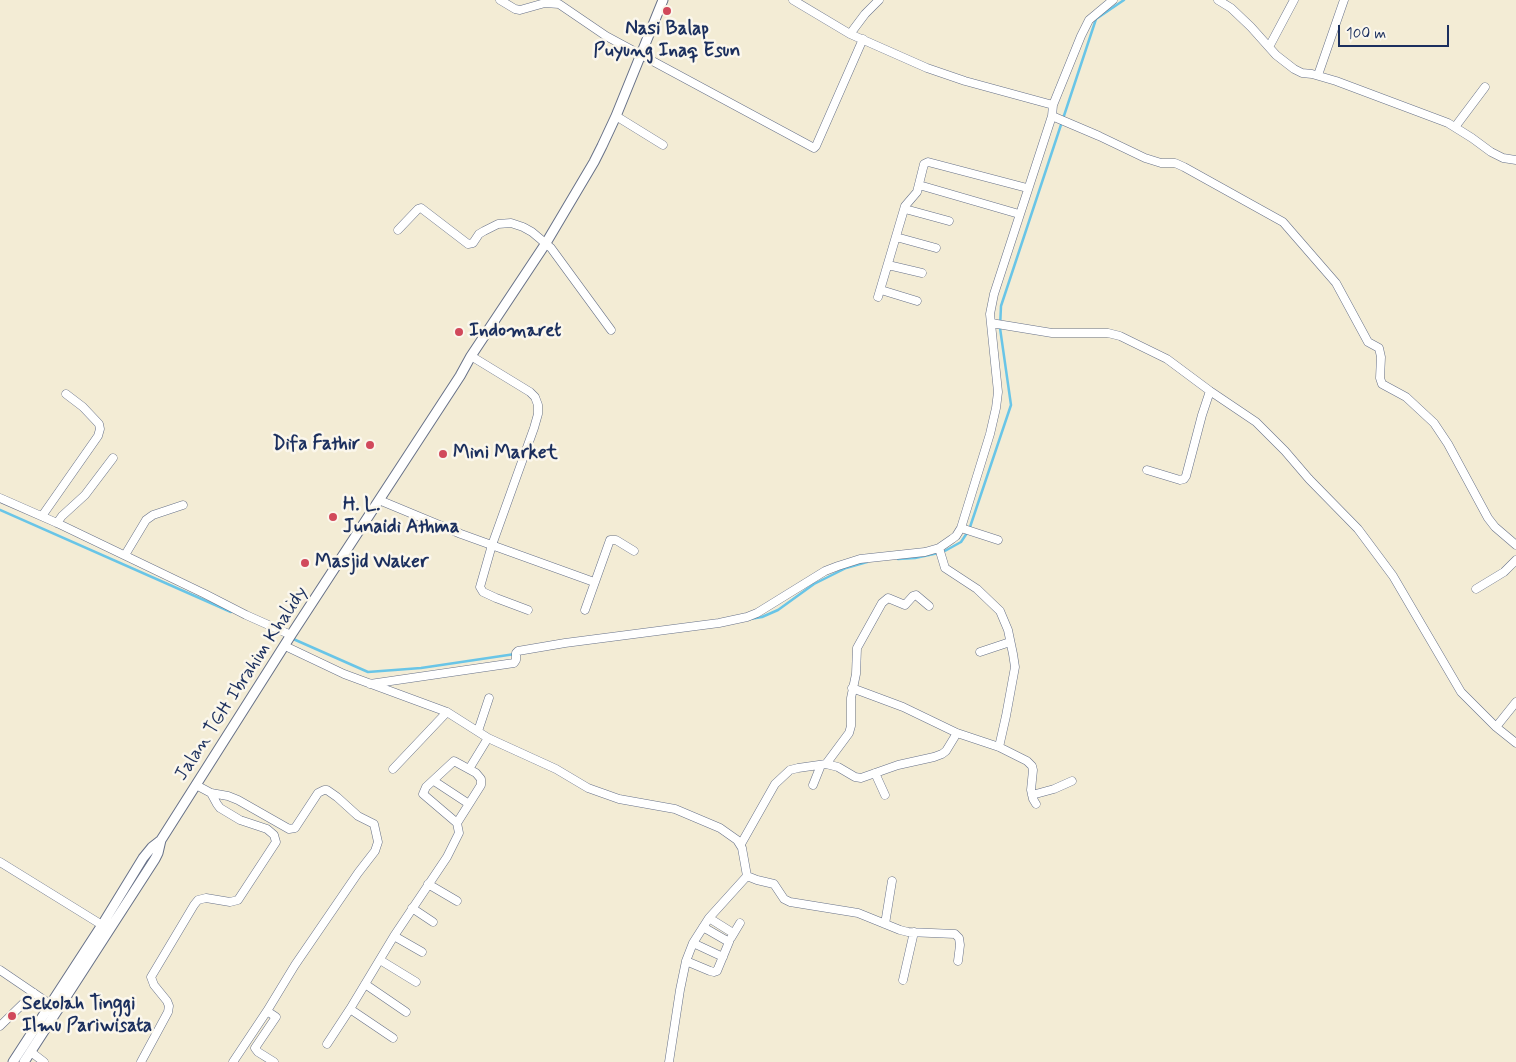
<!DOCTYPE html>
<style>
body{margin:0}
#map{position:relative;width:1516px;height:1062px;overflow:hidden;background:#f3ecd5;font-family:Mynerve,sans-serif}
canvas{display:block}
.scale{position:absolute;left:1338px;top:25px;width:111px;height:22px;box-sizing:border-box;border:2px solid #1b2f5e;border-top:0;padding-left:6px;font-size:15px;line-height:18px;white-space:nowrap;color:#1b2f5e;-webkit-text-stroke:4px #fbf7ec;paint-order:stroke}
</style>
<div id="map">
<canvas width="1516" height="1062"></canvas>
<div class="scale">100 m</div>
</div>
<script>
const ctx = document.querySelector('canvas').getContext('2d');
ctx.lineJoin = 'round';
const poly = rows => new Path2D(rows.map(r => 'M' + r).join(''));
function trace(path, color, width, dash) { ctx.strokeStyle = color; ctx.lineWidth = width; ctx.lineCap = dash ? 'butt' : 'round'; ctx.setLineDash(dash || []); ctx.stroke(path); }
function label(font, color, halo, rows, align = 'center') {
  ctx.font = font + ' Mynerve,sans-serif'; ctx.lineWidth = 5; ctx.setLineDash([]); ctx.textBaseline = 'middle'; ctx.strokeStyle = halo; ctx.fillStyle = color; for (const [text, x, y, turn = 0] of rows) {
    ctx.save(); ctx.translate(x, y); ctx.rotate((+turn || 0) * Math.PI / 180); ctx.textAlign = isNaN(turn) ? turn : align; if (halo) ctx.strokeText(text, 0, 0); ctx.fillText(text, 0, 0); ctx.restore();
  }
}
const stream = poly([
 [0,510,231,612],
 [898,559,915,558,943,552,961,542,969,530,1011,405,1000,328,1001,306,1096,19,1124,0],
 [750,619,762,617,778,610,814,584,846,568,867,562],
 [291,638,368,672,421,668,515,654]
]);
const minor = poly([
 [500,0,515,9,520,10,545,3,559,4,606,36,814,148,816,146,863,39],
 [793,0,850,34,927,68,965,81,1053,105,1081,36,1089,20,1113,0],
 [1218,0,1231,8,1251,27,1276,55,1294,69,1302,73,1312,74,1336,81,1448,123,1472,138,1491,152,1503,158,1516,160],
 [850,34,865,14,879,0],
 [1269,47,1294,0],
 [1318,75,1344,0],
 [616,116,663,145],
 [1052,116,1099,136,1145,158,1161,163,1175,163,1184,167,1283,222,1336,283,1368,342,1379,348,1381,357,1380,378,1382,384,1406,397,1434,423,1448,444,1488,518,1495,527,1516,545],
 [1455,127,1485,87],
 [919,185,1019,214],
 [905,209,949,221],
 [398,230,418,209,421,208,468,244,473,243,479,234,484,231,498,224,511,223,523,227,532,232,551,248,611,330],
 [896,237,936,248],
 [888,265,922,273],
 [881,290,917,301],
 [878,297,905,206,917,192,924,164,928,162,1027,188],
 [991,323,1052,333,1108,333,1120,336,1167,359,1210,391,1256,422,1285,451,1309,479,1358,529,1393,576,1461,692,1496,727,1516,743],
 [471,356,530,392,535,397,538,405,538,414,534,428,492,545,480,587,483,592,496,598,528,610],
 [1147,470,1180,480,1184,479,1186,476,1202,415,1210,391],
 [0,498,57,523,205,594,246,615,291,635],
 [379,500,461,534,594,582],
 [42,516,98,436,100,429,99,424,83,407,66,394],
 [57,523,62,516,85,495,113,458],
 [961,528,998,540],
 [939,548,945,568,977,589,1000,611,1008,630,1013,654,1015,667,1006,716,999,747],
 [125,555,146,520,153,515,183,505],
 [1476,589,1504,572,1516,560],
 [585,610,610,540,616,540,634,551],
 [285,646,344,674,447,712,488,738,556,769,588,788,619,799,675,809,720,828,737,840,742,848,747,876,709,918,693,943,686,961,680,990,669,1062],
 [980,652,1010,642],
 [370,684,514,663,516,660,516,653,518,651,565,643,719,623,747,617,757,613,825,571,838,566,860,559,925,552,939,548,952,539,956,536,961,528,990,434,996,408,998,392,990,314,994,294,1052,116,1053,105],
 [852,688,903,707,957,733,999,747,1027,761,1032,766,1033,770,1031,790,1033,799,1036,804],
 [1496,727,1516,702],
 [478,731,489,698],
 [826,764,849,733,851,726,851,698,856,674,857,648,882,603,888,598,905,605,913,596,916,595,929,606],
 [393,769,447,712],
 [469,769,488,738],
 [875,773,885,795],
 [434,781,469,804],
 [196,785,211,793,228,796,238,800,289,829,295,828,318,793,324,790,327,790,337,797,358,816,374,824,378,842,375,851,358,873,295,965,267,1011,233,1062],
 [813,785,821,765],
 [1032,795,1054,789,1072,781],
 [741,844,775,784,790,770,798,768,826,764,838,767,855,777,861,778,898,765,934,757,942,754,946,751,957,733],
 [0,862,102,925],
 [747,876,757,880,774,884,784,899,790,902,858,913,900,930,908,932,955,934,959,938,960,945,958,961],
 [428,884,457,901],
 [412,908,433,922],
 [709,918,733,933],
 [885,924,892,881],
 [394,936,422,952],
 [731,938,740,923],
 [693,943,723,957],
 [380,960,416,982],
 [686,961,710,971,714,972,717,971,729,942,703,927],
 [0,970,50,1004],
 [903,980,914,932],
 [365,984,406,1012],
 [267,1011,276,1017,255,1048,258,1052,274,1062],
 [0,1026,34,993],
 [393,1038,350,1009,394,936,447,857,459,833,457,823,481,785,481,779,476,773,454,761,426,787,423,794,457,823],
 [327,1044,350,1009],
 [31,1052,44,1062],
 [141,1062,168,1012,169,1006,167,1001,154,985,151,977,194,905,198,900,206,898,230,902,238,900,276,842,274,835,267,829,240,820,220,808,217,804,211,793]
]);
const major = poly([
 [13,1062,102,925,143,858,152,847,161,840,291,635,460,376,471,356,546,243,594,162,602,146,616,116,663,0],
 [24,1062,155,859,158,853,161,840]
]);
const markers = [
 [667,11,5,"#d1495b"],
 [459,332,5,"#d1495b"],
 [370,445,5,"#d1495b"],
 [443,454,5,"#d1495b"],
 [333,517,5,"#d1495b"],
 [305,563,5,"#d1495b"],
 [12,1016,5,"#d1495b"]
];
const poiNames = [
 ["Nasi Balap",667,30,"center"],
 ["Puyung Inaq Esun",667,52,"center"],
 ["Indomaret",469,332],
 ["Difa Fathir",360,445,"right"],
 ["Mini Market",453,454],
 ["H. L.",343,506],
 ["Junaidi Athma",343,528],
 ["Masjid Waker",315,563],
 ["Sekolah Tinggi",22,1005],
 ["Ilmu Pariwisata",22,1027]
];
const streetNames = [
 ["Jalan TGH Ibrahim Khalidy",242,684,-57]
];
trace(stream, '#69c5e7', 2.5);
trace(minor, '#677188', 9);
trace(major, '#677188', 11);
trace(minor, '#fff', 8);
trace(major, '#fff', 9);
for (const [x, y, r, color] of markers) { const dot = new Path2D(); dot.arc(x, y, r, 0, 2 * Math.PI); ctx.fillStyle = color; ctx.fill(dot); trace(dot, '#fbf7ec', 2); }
label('bold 19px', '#1b2f5e', '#fbf7ec', poiNames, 'left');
label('19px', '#1b2f5e', '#fbf7ec', streetNames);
</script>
